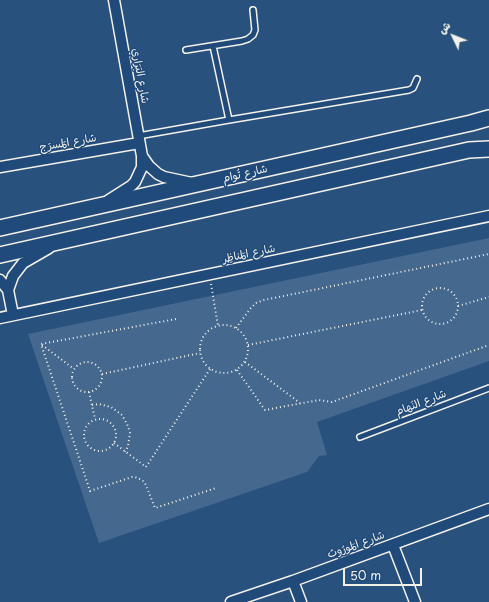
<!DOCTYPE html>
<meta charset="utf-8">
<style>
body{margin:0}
#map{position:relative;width:489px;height:602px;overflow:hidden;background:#28517e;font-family:"Playpen Sans","Playpen Sans Arabic",sans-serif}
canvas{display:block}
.north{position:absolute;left:433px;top:16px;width:40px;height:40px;-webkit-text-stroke:3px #1f4a7a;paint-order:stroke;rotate:313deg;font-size:11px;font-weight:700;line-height:16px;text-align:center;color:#f4f1e8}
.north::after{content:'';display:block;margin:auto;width:14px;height:18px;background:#f4f1e8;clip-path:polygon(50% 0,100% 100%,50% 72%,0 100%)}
.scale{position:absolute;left:343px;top:568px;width:79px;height:18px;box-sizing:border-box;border:2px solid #f4f1e8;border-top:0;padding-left:5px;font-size:12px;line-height:14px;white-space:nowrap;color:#f4f1e8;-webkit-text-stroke:3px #1f4a7a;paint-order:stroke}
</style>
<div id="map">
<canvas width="489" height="602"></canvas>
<div class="north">ش</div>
<div class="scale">50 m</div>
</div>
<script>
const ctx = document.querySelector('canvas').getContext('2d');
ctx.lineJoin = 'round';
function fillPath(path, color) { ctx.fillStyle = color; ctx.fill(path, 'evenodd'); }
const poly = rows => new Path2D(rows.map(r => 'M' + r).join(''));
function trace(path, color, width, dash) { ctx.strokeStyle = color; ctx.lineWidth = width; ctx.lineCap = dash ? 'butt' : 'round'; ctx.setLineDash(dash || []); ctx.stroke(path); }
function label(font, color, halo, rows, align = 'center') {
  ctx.font = font + ' "Playpen Sans","Playpen Sans Arabic",sans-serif'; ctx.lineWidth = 3; ctx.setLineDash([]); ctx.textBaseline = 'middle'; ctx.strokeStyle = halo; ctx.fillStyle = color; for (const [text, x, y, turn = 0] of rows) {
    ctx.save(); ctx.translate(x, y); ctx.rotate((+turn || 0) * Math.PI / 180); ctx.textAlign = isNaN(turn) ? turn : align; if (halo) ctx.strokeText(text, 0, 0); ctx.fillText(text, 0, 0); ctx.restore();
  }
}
const green = poly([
 [489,238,489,361,317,422,327,455,319,456,307,472,99,543,28,334]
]);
const path = poly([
 [211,284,218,326],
 '422 306a18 18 0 1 1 36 0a18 18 0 1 1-36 0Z',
 [458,306,489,297],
 [176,319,41,344,90,491,132,477,135,477,142,480,145,483,155,508,216,488],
 '200 349a24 24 0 1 1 48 0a24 24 0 1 1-48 0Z',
 [236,328,250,309,256,303,264,300,489,254],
 [42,345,74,369],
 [248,345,422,310],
 '72 377a15 15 0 1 1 30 0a15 15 0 1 1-30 0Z',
 [245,362,300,403],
 [237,370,265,410,319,400,332,402,489,345],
 [102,374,200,353],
 [89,392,95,419],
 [92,405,99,404,111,407,122,415,128,426,130,433,128,446,125,452],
 '84 435a16 16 0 1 1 32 0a16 16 0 1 1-32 0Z',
 [114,443,146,467,210,369]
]);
const service = poly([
 [213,46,229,120],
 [186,50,242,41,248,39,253,35,255,30,253,10],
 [138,136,229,120,409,90,413,88,417,79],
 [360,437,489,388]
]);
const minor = poly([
 [142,156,149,166,158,174,164,177,192,183],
 [0,167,139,143],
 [109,200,131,186,135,182,142,167,142,156,114,0],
 [0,280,8,290,13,315],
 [8,290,13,276,23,263,49,248],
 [0,318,489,216],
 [393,545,415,602],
 [293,581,301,602],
 [231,602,293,581,489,509]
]);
const primary = poly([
 [0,228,471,123,489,118],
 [0,255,469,150,489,149]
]);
const streetNames = [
 ["شارع البَرَاري",140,76,80],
 ["شارع المَسرَج",68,143,-10],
 ["شارع تُوام",245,174,-13],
 ["شارع المَناظِر",249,254,-12],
 ["شارع النَهام",421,403,-21],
 ["شارع المَورُوث",356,545,-20]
];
fillPath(green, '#45688e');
trace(service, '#f4f1e8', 8);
trace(minor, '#f4f1e8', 13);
trace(primary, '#f4f1e8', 18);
trace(path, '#f4f1e8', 2, [1, 3]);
trace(service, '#1f4a7a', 5);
trace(minor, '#1f4a7a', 10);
trace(primary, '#1f4a7a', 15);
label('11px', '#f4f1e8', '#1f4a7a', streetNames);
</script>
